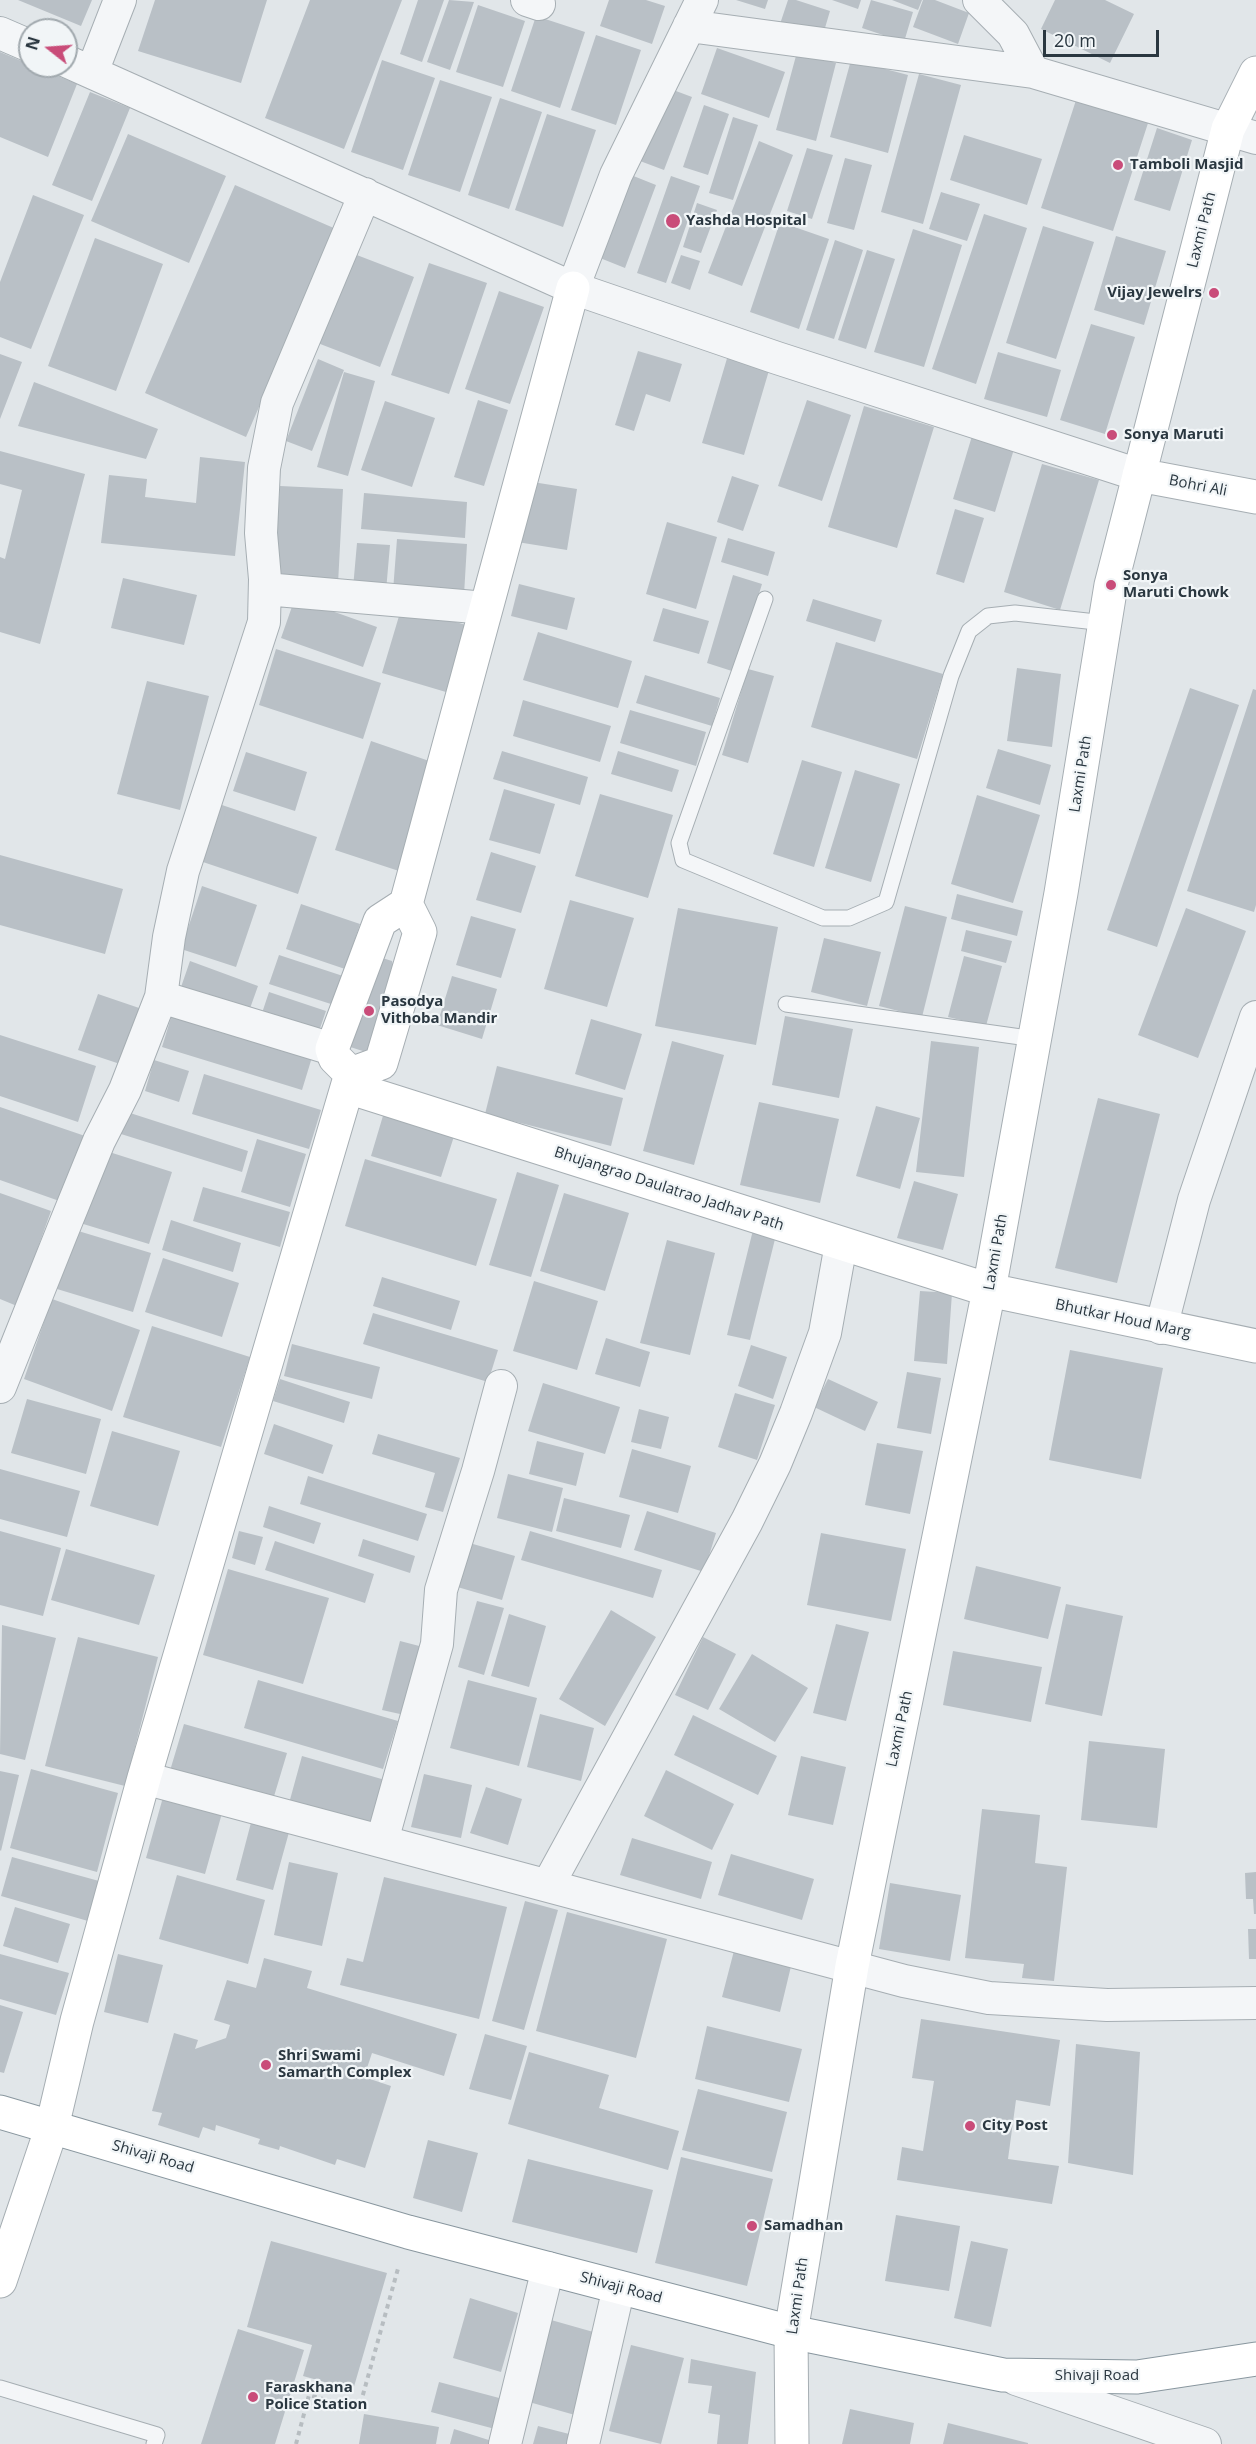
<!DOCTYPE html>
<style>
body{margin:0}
#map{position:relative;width:1256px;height:2444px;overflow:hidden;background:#e1e6e9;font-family:"Open Sans",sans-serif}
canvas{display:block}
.north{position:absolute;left:18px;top:18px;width:60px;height:60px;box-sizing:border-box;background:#f1f5f7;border:2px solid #a1a9ae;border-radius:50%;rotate:287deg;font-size:16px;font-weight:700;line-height:24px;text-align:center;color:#2a3740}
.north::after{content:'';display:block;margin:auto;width:21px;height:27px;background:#c94c79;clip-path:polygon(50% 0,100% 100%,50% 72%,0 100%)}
.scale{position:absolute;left:1043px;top:30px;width:116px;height:27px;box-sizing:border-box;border:3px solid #2a3740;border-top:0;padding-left:8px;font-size:18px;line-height:21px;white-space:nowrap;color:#2a3740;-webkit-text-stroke:4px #f1f5f7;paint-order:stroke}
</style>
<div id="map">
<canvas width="1256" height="2444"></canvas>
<div class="north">N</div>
<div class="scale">20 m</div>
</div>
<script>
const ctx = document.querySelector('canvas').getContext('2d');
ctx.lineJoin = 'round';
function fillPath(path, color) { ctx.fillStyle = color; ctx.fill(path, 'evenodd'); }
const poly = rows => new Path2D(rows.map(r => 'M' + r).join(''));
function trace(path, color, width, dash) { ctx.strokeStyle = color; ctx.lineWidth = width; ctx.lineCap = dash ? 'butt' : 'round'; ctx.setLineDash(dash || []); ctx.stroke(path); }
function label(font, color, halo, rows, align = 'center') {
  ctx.font = font + ' "Open Sans",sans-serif'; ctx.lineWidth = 4.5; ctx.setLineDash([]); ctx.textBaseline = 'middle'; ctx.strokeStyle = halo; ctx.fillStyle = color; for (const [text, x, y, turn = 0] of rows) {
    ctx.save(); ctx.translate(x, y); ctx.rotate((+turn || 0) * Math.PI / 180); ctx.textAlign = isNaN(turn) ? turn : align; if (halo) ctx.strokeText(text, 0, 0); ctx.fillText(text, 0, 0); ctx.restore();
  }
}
const building = poly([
 [18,0,92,0,81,26],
 [155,0,267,0,241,83,138,51],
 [310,0,402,0,344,149,265,118],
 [418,0,444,0,422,62,400,54],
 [449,0,474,2,450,70,427,62],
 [609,0,646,0,665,6,652,44,600,26],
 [736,0,768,0,765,9],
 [788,0,796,0,830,11,822,38,780,24],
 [832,0,861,0,858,9],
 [871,0,913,12,904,42,862,28],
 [892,0,922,0,918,10],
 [923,0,935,0,969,13,958,44,913,27],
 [1055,0,1105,0,1134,14,1110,63,1041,29],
 [478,5,525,21,503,87,456,72],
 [536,16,585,32,560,108,511,91],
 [596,35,641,50,616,125,571,110],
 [717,48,785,72,769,118,701,94],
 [0,52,77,84,48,157,0,137],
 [797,52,836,63,816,141,776,130],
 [382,60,435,78,403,170,351,152],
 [851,60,908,75,888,153,830,137],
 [919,74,961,85,923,224,881,212],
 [440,80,492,97,460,192,408,175],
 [668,88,692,97,664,170,640,161],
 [90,92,130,108,92,201,52,185],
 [1077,97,1149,120,1113,231,1041,208],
 [500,98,542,112,509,209,468,195],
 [704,105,729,114,708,175,683,167],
 [547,114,596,130,563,227,515,210],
 [733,117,758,125,733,200,709,193],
 [1157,128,1192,140,1170,211,1134,200],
 [128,134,226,176,189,263,91,221],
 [964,135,1042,159,1027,205,950,180],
 [759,141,793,155,742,286,708,273],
 [807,148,833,155,812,219,787,211],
 [845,158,872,165,854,230,827,223],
 [631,175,656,185,625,268,600,258],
 [671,176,700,186,666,283,637,273],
 [235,185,336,229,246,437,145,393],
 [941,192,980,204,967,241,929,229],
 [33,195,84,215,31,349,0,337,0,282],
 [697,203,717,210,701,253,683,247],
 [984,214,1027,228,976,384,932,369],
 [780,222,829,239,799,329,750,312],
 [1043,226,1094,242,1056,359,1006,343],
 [913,229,962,245,924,367,874,352],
 [1116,236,1166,251,1144,325,1094,310],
 [95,238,163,264,116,391,48,366],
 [835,240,863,250,834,339,806,330],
 [867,250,895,259,866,349,838,340],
 [349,252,414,277,380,367,315,342],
 [681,255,700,261,690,290,671,283],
 [429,263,487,283,449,394,391,375],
 [499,291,544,307,510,404,465,389],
 [1091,324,1135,337,1105,434,1060,420],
 [638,351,682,364,670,402,646,394,634,431,615,425],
 [998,352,1061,370,1047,417,984,399],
 [0,354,22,362,0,419],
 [728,355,770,367,744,455,702,443],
 [318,359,344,370,312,451,286,441],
 [344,372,375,381,348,476,317,467],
 [34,382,158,429,146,459,18,426],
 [478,400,508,410,484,486,454,477],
 [807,400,851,415,822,501,778,486],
 [385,401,435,418,412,487,361,470],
 [864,406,934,427,897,548,828,527],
 [972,436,1014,449,995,512,953,499],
 [0,451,85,474,40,644,0,632,0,557,5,559,22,490,0,484],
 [200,457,245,462,235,556,101,543,109,475,147,479,145,497,196,503],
 [1042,464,1099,480,1060,610,1004,592],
 [732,476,759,485,743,531,717,522],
 [526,481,577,489,567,550,517,542],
 [280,486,343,489,338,584,274,581],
 [364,493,467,502,465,538,361,529],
 [955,509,984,518,964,583,936,574],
 [667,522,717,537,696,609,646,594],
 [728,538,775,552,768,576,721,562],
 [397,539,467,544,464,595,393,591],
 [357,543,390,545,386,591,353,588],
 [733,575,762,584,735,672,707,663],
 [123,578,197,595,184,645,111,628],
 [519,584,575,598,567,630,511,616],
 [295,598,377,627,363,667,281,638],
 [813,599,882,620,875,642,806,621],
 [402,606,476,628,456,695,382,673],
 [663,608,709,621,699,654,653,641],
 [538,632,632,661,618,708,523,680],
 [836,642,943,674,917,759,811,727],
 [276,649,381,683,363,739,259,705],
 [1017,668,1061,674,1052,747,1007,741],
 [748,669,774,676,748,763,722,755],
 [645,675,720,698,712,726,636,703],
 [147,681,209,696,180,810,117,794],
 [1190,688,1239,705,1157,947,1107,930],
 [1253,689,1256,690,1256,905,1254,912,1187,891],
 [523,700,611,726,600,762,513,736],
 [630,710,706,732,696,766,620,743],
 [371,741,438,764,402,872,335,850],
 [998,749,1051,765,1040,805,986,788],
 [502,751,588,777,580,805,493,779],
 [618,751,679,770,672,792,611,774],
 [246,752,307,772,295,811,233,791],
 [802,760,842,772,814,867,773,854],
 [855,770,900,784,871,882,825,868],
 [504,789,555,804,540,854,489,840],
 [600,794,673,815,648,898,575,876],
 [977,795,1040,815,1013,903,951,884],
 [219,804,317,837,298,894,200,861],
 [491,852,536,866,521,913,476,900],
 [0,855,123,889,105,954,0,925],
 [202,886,257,905,236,967,181,949],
 [957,894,1023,911,1017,936,951,919],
 [570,900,634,918,607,1007,544,989],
 [301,904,360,924,345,969,286,949],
 [905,906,947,917,922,1017,879,1006],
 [678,908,778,927,756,1045,655,1026],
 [1186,908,1246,931,1198,1058,1138,1035],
 [471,916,516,929,501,978,456,965],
 [966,930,1012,941,1006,963,961,951],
 [824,938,881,952,867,1006,811,992],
 [279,955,343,976,334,1005,269,984],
 [964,956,1002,966,986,1026,948,1017],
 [379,957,392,961,396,978,372,1054,341,1044],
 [190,961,258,986,248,1014,180,990],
 [452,976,497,989,482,1039,437,1025],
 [269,992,326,1011,317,1037,260,1019],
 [98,994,145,1010,126,1066,78,1050],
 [173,1011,313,1054,302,1090,162,1047],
 [785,1016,853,1029,839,1098,772,1085],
 [591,1019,642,1034,625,1090,575,1074],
 [0,1035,96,1066,78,1122,0,1096],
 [672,1041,724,1055,694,1165,643,1151],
 [931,1041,979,1047,964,1177,916,1172],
 [154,1060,189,1071,179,1102,145,1091],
 [497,1066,623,1098,611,1146,485,1114],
 [204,1074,321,1110,309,1149,192,1114],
 [1098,1098,1160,1114,1117,1283,1055,1268],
 [759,1102,839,1119,820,1203,740,1185],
 [876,1106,920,1118,900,1189,856,1176],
 [0,1107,88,1137,65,1203,0,1180],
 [385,1109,456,1130,441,1177,371,1156],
 [127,1112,248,1151,242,1172,121,1134],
 [257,1139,306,1154,290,1207,241,1192],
 [103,1150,172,1172,149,1244,80,1223],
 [365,1159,497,1199,476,1266,345,1226],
 [517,1172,559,1185,531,1277,489,1265],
 [914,1181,958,1194,943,1250,897,1238],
 [203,1187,290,1212,280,1247,193,1221],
 [0,1193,51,1211,17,1306,0,1299],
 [564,1193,629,1213,605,1291,540,1271],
 [171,1220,241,1243,233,1272,162,1250],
 [75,1230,151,1253,133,1312,57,1289],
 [753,1230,776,1235,750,1340,727,1335],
 [667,1240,715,1253,690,1355,640,1343],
 [163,1258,239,1283,222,1337,145,1312],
 [382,1277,460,1301,451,1330,373,1306],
 [534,1281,598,1301,577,1370,513,1351],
 [920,1291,952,1293,947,1364,914,1361],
 [52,1299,140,1330,112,1411,24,1379],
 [373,1313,498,1350,488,1382,363,1344],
 [152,1326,250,1357,221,1447,123,1417],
 [606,1338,650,1352,640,1387,595,1374],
 [292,1344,380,1367,372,1399,284,1376],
 [751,1345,787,1357,773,1399,738,1386],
 [1070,1350,1163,1368,1141,1479,1049,1460],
 [907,1372,941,1378,931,1434,897,1428],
 [280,1379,350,1402,344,1423,273,1401],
 [828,1379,878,1402,865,1431,814,1407],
 [543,1383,620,1407,605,1454,528,1431],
 [735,1393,775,1405,757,1460,718,1447],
 [27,1399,101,1419,86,1474,11,1453],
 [639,1409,669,1417,661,1449,631,1442],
 [274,1424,333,1445,323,1474,264,1454],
 [112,1431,180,1451,158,1526,90,1506],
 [378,1434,460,1458,443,1512,425,1507,435,1473,372,1454],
 [537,1441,584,1453,576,1486,529,1474],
 [877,1443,923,1451,910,1514,865,1505],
 [632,1449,691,1466,678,1513,619,1497],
 [0,1469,80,1491,67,1537,0,1519],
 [508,1474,563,1488,552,1532,497,1518],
 [308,1476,427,1514,418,1541,300,1504],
 [564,1498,630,1515,621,1548,556,1531],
 [269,1506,321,1523,314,1544,263,1527],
 [647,1511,716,1533,704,1572,634,1550],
 [0,1531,61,1548,43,1616,0,1605],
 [239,1531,263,1537,255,1565,232,1558],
 [530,1531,662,1570,653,1598,521,1560],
 [821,1533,906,1549,891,1621,807,1605],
 [363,1539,415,1556,410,1573,358,1556],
 [275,1541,374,1574,365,1603,265,1570],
 [466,1542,515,1556,502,1600,454,1586],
 [66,1549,155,1575,139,1625,51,1600],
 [976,1566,1061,1587,1048,1639,964,1619],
 [228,1569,329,1598,303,1684,203,1655],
 [477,1601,504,1608,484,1675,458,1667],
 [1066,1604,1123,1616,1102,1716,1045,1704],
 [611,1610,656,1637,605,1726,559,1699],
 [509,1614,546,1626,529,1687,491,1676],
 [836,1624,869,1632,846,1721,813,1713],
 [2,1625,56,1638,25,1760,0,1754],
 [78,1637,158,1657,125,1786,45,1766],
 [703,1637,736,1654,708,1710,675,1695],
 [400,1641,427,1648,409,1716,382,1710],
 [953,1651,1042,1667,1031,1722,943,1705],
 [752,1654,808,1688,775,1742,719,1709],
 [258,1680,398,1721,383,1769,244,1728],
 [468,1680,537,1698,519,1766,450,1748],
 [540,1714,594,1728,581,1781,527,1767],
 [693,1715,777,1756,758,1795,674,1755],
 [184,1724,287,1753,272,1803,169,1774],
 [1089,1741,1165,1749,1157,1828,1081,1820],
 [302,1756,385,1780,370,1831,288,1807],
 [801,1756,846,1767,833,1825,788,1815],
 [31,1769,118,1793,97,1872,10,1848],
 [666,1770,734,1804,712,1850,644,1816],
 [0,1771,19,1775,1,1851,0,1850],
 [424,1774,472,1785,461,1838,411,1827],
 [486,1787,522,1799,508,1845,470,1833],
 [165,1790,224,1806,205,1874,146,1858],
 [982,1809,1040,1815,1035,1863,1067,1867,1054,1981,1022,1978,1024,1964,965,1958],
 [253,1815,291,1825,273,1890,236,1880],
 [632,1838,712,1862,701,1899,620,1875],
 [731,1854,814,1879,802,1920,718,1895],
 [12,1857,99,1881,88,1921,1,1896],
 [289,1862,338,1873,322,1946,274,1935],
 [1256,1872,1256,1914,1254,1914,1253,1899,1246,1899,1245,1873],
 [177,1875,265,1900,248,1964,159,1939],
 [384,1877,507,1907,479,2019,340,1985,347,1958,363,1962],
 [890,1883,961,1895,950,1961,879,1949],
 [525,1901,558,1910,524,2030,492,2021],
 [15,1907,70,1924,58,1963,3,1946],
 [567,1912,667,1939,636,2058,536,2031],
 [1248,1929,1256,1929,1256,1959,1249,1959],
 [736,1943,793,1958,780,2012,722,1997],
 [0,1954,69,1973,56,2015,0,1999],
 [118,1954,163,1965,148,2023,104,2012],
 [264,1958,312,1971,307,1988,457,2034,444,2076,372,2053,364,2077,391,2086,365,2168,337,2159,335,2165,280,2146,279,2150,258,2144,260,2139,216,2125,215,2131,203,2127,199,2138,158,2125,162,2113,152,2111,174,2033,198,2040,195,2049,226,2038,230,2025,214,2020,227,1980,256,1988],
 [0,2005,23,2012,4,2073,0,2072],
 [921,2019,1060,2040,1050,2106,1016,2100,1008,2159,1059,2166,1052,2204,897,2180,902,2147,923,2151,934,2081,912,2078],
 [707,2026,802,2049,789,2102,695,2079],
 [485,2034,527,2046,511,2100,469,2089],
 [1076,2044,1140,2052,1133,2175,1068,2163],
 [529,2052,609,2075,599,2108,679,2131,668,2170,508,2124],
 [698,2089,787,2112,772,2172,682,2150],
 [428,2140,478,2153,462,2212,413,2198],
 [681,2157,773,2179,747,2286,655,2263],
 [528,2159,653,2190,637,2253,512,2222],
 [896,2215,960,2226,949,2291,885,2281],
 [271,2241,387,2273,353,2390,303,2376,312,2345,247,2327],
 [971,2241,1008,2249,991,2327,954,2318],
 [470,2298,518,2313,501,2372,453,2358],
 [544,2318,604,2335,582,2417,522,2400],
 [238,2329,304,2350,275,2444,201,2444],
 [631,2345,684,2358,661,2444,609,2431],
 [691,2359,756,2372,748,2444,717,2444,720,2415,708,2413,712,2386,688,2383],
 [439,2382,503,2399,495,2429,431,2412],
 [850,2409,914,2423,910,2444,842,2444],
 [364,2414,439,2427,436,2444,359,2444],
 [948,2423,1028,2443,1028,2444,943,2444],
 [538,2426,577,2436,575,2444,533,2444],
 [454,2429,495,2442,495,2444,450,2444]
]);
const path = poly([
 [296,2444,309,2395,359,2409,399,2265]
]);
const lane = poly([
 [765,599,679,843,683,860,823,918,849,918,886,902,951,676,969,631,988,616,1015,613,1105,623],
 [786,1004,1035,1039],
 [0,2388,157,2435,154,2444]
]);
const street = poly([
 [527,0,539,4],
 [979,0,1013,34,1033,72],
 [689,26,1033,72,1256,138],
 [0,33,30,46],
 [66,61,573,288,777,358,1139,475],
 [92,72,120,0],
 [573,288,616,175,702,0],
 [265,589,486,608],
 [161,997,332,1049],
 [1161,1328,1194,1200,1256,1017],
 [0,1387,62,1232,99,1141,125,1090,161,997,169,937,183,871,264,622,265,579,261,533,264,468,277,403,365,194],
 [144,1778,904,1981,989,1998,1107,2005,1256,2003],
 [382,1841,437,1644,441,1590,478,1471,501,1386],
 [548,1885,747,1521,775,1464,796,1413,825,1333,841,1244],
 [1016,2379,1205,2444],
 [505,2444,548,2268],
 [583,2444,619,2287]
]);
const secondary = poly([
 [1139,475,1256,497],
 [351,1074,381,1063,420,932,406,904,573,288],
 [351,1074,335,1058,332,1049,380,921,406,904],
 [348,1087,989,1290,1256,1346],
 [0,2281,52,2127,77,2021,144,1778,351,1074],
 [792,2444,791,2332,852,1966,989,1290,1061,893,1111,585,1228,129,1256,73]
]);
const highway = poly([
 [0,2112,408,2232,791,2332,1003,2375,1137,2377,1256,2359]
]);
const markers = [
 [1118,165,6,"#c94c79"],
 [673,221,8,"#c94c79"],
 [1214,293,6,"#c94c79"],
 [1112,435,6,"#c94c79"],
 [1111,585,6,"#c94c79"],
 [369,1011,6,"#c94c79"],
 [266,2065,6,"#c94c79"],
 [970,2126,6,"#c94c79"],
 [752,2226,6,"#c94c79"],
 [253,2397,6,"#c94c79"]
];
const poiNames = [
 ["Tamboli Masjid",1130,165],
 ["Yashda Hospital",686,221],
 ["Vijay Jewelrs",1202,293,"right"],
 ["Sonya Maruti",1124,435],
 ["Sonya",1123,576],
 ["Maruti Chowk",1123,593],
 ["Pasodya",381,1002],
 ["Vithoba Mandir",381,1019],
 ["Shri Swami",278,2056],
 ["Samarth Complex",278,2073],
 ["City Post",982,2126],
 ["Samadhan",764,2226],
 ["Faraskhana",265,2388],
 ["Police Station",265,2405]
];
const streetNames = [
 ["Laxmi Path",1202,230,-76],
 ["Bohri Ali",1198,486,11],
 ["Laxmi Path",1081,774,-81],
 ["Bhujangrao Daulatrao Jadhav Path",669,1189,18],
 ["Laxmi Path",996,1252,-80],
 ["Bhutkar Houd Marg",1123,1319,12],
 ["Laxmi Path",900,1729,-78],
 ["Shivaji Road",153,2157,16],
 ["Shivaji Road",621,2288,15],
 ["Laxmi Path",798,2296,-82],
 ["Shivaji Road",1097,2376]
];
fillPath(building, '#b9c0c6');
trace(lane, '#a6aeb3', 17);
trace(street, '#a6aeb3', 34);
trace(secondary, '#a6aeb3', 35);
trace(highway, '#89979f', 35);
trace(path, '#b7bdc1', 4, [4.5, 4.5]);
trace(lane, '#f4f6f8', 15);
trace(street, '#f4f6f8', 32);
trace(secondary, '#fff', 33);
trace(highway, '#fff', 33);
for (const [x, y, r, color] of markers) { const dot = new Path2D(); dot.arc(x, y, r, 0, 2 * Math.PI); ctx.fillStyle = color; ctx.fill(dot); trace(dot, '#f1f5f7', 2); }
label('bold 15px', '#2a3740', '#f1f5f7', poiNames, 'left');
label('15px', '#2a3740', '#f1f5f7', streetNames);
</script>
